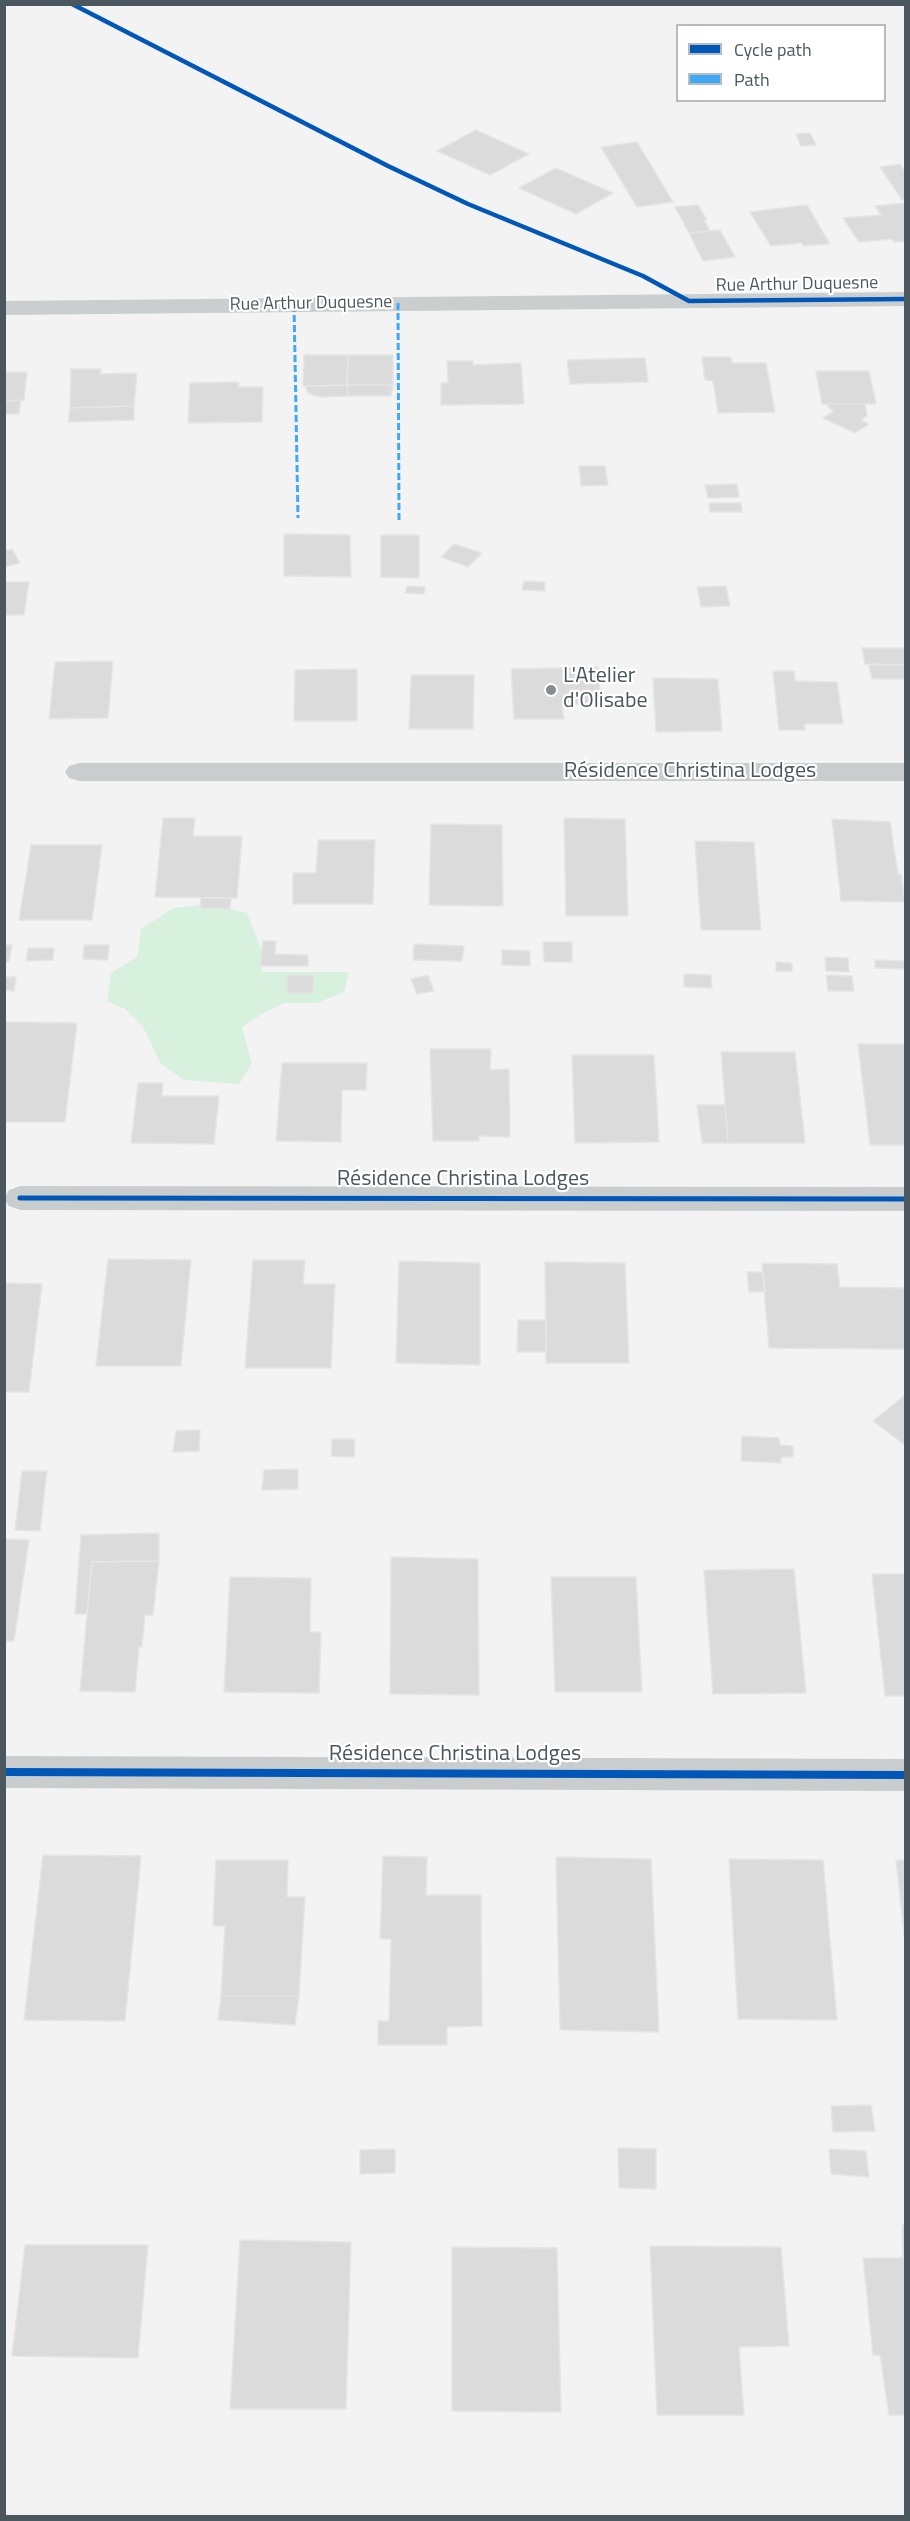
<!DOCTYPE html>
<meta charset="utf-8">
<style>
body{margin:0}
#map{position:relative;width:910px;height:2521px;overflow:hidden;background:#f3f3f3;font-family:"Titillium Web",sans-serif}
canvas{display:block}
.frame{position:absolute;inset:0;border:6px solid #4a575f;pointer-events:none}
.legend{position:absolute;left:676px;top:24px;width:210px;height:78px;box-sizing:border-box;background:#fff;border:2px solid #b7bcbf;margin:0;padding:8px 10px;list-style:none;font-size:18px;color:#4a575f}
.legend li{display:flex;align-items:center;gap:12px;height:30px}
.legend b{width:30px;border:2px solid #b7bcbf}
</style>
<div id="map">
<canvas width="910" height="2521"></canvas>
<div class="frame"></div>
<ul class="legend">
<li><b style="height:8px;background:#0057b8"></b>Cycle path</li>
<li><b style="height:8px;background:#3fa9f5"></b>Path</li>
</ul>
</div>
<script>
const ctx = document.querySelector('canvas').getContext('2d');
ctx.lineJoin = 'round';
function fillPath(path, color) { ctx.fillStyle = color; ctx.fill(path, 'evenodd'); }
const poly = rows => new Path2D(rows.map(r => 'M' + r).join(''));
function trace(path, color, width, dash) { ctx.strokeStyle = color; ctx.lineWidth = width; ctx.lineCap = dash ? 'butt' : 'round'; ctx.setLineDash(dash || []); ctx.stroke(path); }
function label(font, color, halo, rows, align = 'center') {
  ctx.font = font + ' "Titillium Web",sans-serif'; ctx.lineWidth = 4.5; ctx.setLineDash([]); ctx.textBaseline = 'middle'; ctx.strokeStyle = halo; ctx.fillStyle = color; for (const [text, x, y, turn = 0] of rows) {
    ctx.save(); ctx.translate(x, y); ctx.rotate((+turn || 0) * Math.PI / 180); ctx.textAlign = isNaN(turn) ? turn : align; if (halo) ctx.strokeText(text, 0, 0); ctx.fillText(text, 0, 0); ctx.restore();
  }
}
const green = poly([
 [210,904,247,913,261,949,262,972,349,972,344,992,317,1003,284,1003,262,1014,242,1027,252,1064,239,1084,184,1080,161,1064,143,1027,125,1009,107,1001,111,973,137,957,141,929,173,908]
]);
const building = poly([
 [476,130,529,154,490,175,437,151,476,130],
 [810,133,816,145,801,146,796,134,810,133],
 [637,142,673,202,637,207,601,147,637,142],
 [900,164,906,173,906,200,902,200,880,167,900,164],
 [556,168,613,193,576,214,519,188,556,168],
 [906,203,906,241,894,242,892,239,859,242,843,218,881,215,875,206,906,203],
 [698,205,707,220,704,220,710,231,689,233,675,207,698,205],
 [807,205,830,244,803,246,802,243,771,246,750,212,807,205],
 [720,230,735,257,703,261,689,233,720,230],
 [304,355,348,355,347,385,303,386,304,355],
 [348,355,393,355,393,385,347,385,348,355],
 [702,357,731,357,732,363,766,363,775,412,718,413,713,381,705,380,702,357],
 [645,358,648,382,570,384,567,360,645,358],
 [447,361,473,361,473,365,521,363,524,404,441,405,441,383,448,383,447,361],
 [71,369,101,369,100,374,137,373,134,406,70,408,71,369],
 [816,371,869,371,876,404,822,404,816,371],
 [4,372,27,372,24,400,4,401,4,372],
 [239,382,238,387,263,387,262,422,188,423,190,383,239,382],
 [347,385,348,396,322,397,312,395,307,392,306,386,347,385],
 [347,385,393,385,391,396,348,396,347,385],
 [21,400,19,414,4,414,4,401,21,400],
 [828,404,865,404,867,416,861,420,869,424,855,433,823,418,834,411,829,408,828,404],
 [134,406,134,420,68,422,70,408,134,406],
 [579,466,605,466,608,485,581,486,579,466],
 [737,484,739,497,708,498,705,485,737,484],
 [709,503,741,503,742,512,710,512,709,503],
 [284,534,350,535,351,577,284,576,284,534],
 [381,535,419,535,419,578,381,577,381,535],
 [454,544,482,553,468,567,441,557,454,544],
 [12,549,20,563,4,567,4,551,12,549],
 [524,581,545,582,545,591,522,590,524,581],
 [4,582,29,582,24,615,4,615,4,582],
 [407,586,425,587,424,594,405,593,407,586],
 [726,586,730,606,701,607,697,587,726,586],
 [862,648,906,648,906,665,865,664,862,648],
 [113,661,108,718,49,719,55,662,113,661],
 [869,665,906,665,906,679,872,679,869,665],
 [598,667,601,704,562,705,564,719,514,719,511,669,598,667],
 [357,669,357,721,294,721,295,670,357,669],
 [773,671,794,671,795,681,837,682,843,724,804,724,805,730,779,730,773,671],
 [411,675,474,675,473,729,409,729,411,675],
 [653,678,718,679,722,731,656,732,653,678],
 [163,818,195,818,193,836,242,836,237,898,155,897,163,818],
 [564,818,625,819,628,916,566,916,564,818],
 [832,819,890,822,898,874,901,874,905,902,841,901,832,819],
 [431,824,502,825,503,906,429,905,431,824],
 [318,840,375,840,373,904,293,904,293,873,316,873,318,840],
 [695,841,754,842,761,930,701,930,695,841],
 [31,845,102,845,92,920,19,920,31,845],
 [201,898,231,898,230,909,200,908,201,898],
 [263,941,276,941,275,954,308,955,308,966,260,966,263,941],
 [543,942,572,942,572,962,544,962,543,942],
 [414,944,464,946,462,961,413,960,414,944],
 [4,945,12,945,9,962,4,962,4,945],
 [84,945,109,945,108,960,83,959,84,945],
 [28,948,54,948,53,960,26,961,28,948],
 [502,950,530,951,530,966,502,965,502,950],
 [825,957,848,958,849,972,826,971,825,957],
 [875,960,906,961,906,969,875,968,875,960],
 [776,962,792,963,792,971,776,971,776,962],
 [684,974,711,975,712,988,684,987,684,974],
 [287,975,314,975,313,993,287,993,287,975],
 [428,975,434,991,417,994,411,979,428,975],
 [826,975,852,976,854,991,828,991,826,975],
 [4,977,16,977,14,991,4,990,4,977],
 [4,1022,77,1023,65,1122,4,1122,4,1022],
 [858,1044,906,1044,906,1145,870,1145,858,1044],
 [430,1049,491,1049,490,1070,509,1069,510,1137,479,1136,479,1141,433,1141,430,1049],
 [721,1052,795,1052,805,1143,728,1143,721,1052],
 [572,1055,654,1055,659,1142,575,1143,572,1055],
 [282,1063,367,1063,366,1090,342,1090,341,1142,276,1141,282,1063],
 [138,1083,163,1083,162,1096,219,1096,214,1144,131,1143,138,1083],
 [697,1105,725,1105,728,1143,702,1143,697,1105],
 [108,1259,191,1260,181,1366,96,1366,108,1259],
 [253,1260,305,1260,303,1284,335,1284,331,1368,245,1368,253,1260],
 [399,1261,480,1263,480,1365,396,1363,399,1261],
 [545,1262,625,1263,629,1363,546,1363,545,1262],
 [762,1263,837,1264,840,1287,906,1288,906,1349,769,1348,762,1263],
 [747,1272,763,1272,765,1292,749,1292,747,1272],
 [4,1283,42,1284,29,1392,4,1392,4,1283],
 [518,1320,546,1320,546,1352,517,1352,518,1320],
 [905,1395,906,1395,906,1446,873,1421,905,1395],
 [200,1430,199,1451,173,1452,176,1431,200,1430],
 [742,1436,779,1438,780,1445,793,1446,793,1457,781,1457,781,1463,741,1461,742,1436],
 [332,1439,355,1439,354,1457,331,1456,332,1439],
 [298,1469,298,1489,262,1490,264,1470,298,1469],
 [22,1471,47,1471,40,1531,15,1530,22,1471],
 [159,1533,159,1561,92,1562,87,1614,75,1614,81,1535,159,1533],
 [4,1539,29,1540,14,1641,4,1641,4,1539],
 [391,1557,478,1559,479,1695,390,1694,391,1557],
 [159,1561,153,1615,145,1615,142,1647,139,1647,135,1692,80,1691,92,1562,159,1561],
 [794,1569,806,1693,713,1694,704,1570,794,1569],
 [872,1574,906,1574,906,1696,885,1696,872,1574],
 [230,1577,311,1578,310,1632,321,1632,319,1693,224,1692,230,1577],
 [551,1577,636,1577,642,1692,555,1692,551,1577],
 [43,1855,141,1856,125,2021,24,2020,43,1855],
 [383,1856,427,1857,426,1895,481,1895,482,2026,447,2027,447,2045,378,2045,378,2021,389,2021,391,1939,380,1939,383,1856],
 [556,1857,651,1859,659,2032,560,2030,556,1857],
 [729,1859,823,1860,837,2020,738,2019,729,1859],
 [216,1860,288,1860,287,1897,305,1897,299,1996,221,1996,225,1926,213,1926,216,1860],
 [896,1860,906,1860,906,1953,896,1860],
 [221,1996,299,1996,295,2025,218,2020,221,1996],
 [871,2105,875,2131,833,2132,831,2106,871,2105],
 [618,2148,656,2149,656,2189,619,2188,618,2148],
 [395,2149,395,2173,360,2174,360,2150,395,2149],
 [829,2149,866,2151,869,2177,831,2174,829,2149],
 [902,2225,906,2225,906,2258,903,2258,902,2225],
 [240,2240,351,2242,346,2409,230,2409,240,2240],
 [25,2245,148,2245,138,2358,12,2356,25,2245],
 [650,2246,781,2247,789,2346,739,2347,744,2415,657,2415,650,2246],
 [452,2247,557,2248,561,2412,452,2411,452,2247],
 [863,2258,906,2258,906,2415,889,2415,880,2355,873,2355,863,2258]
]);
const street = poly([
 [79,763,906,763,906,781,79,781,69,778,65,772,69,766,79,763],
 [20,1186,906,1187,906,1211,20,1210,9,1206,4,1199,9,1190,20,1186],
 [4,1756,906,1759,906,1791,4,1788,4,1756]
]);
const secondary = poly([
 [906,292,906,306,4,315,4,301,906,292]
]);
const quiet = poly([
 [398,303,399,520],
 [294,305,298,518]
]);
const cyclewayFar2 = poly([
 [72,4,388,166,468,204,643,276,689,301,906,299]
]);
const cyclewayFar1 = poly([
 [20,1198,906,1199]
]);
const cycleway = poly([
 [4,1772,906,1775]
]);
const markers = [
 [551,690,6,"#858e93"]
];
const farStreetnames = [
 ["Rue Arthur Duquesne",797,285,-1],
 ["Rue Arthur Duquesne",311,304,-1]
];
const poiNames = [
 ["L'Atelier",563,677],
 ["d'Olisabe",563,702]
];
const streetNames = [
 ["Résidence Christina Lodges",690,772],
 ["Résidence Christina Lodges",463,1180],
 ["Résidence Christina Lodges",455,1755]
];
fillPath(green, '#d8f1df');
fillPath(building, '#dbdbdc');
trace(building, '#e4e5e5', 1.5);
fillPath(street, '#cacdce');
fillPath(secondary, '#cbcecf');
trace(quiet, '#3fa9f5', 3, [7, 3]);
trace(cyclewayFar2, '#0057b8', 4.5);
trace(cyclewayFar1, '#0057b8', 5);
trace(cycleway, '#0057b8', 8);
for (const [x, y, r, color] of markers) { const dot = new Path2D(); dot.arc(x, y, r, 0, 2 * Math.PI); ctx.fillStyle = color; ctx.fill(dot); trace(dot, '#fff', 2); }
label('18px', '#4a575f', '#fff', farStreetnames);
label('22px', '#4a575f', '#fff', poiNames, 'left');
label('22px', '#4a575f', '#fff', streetNames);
</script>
